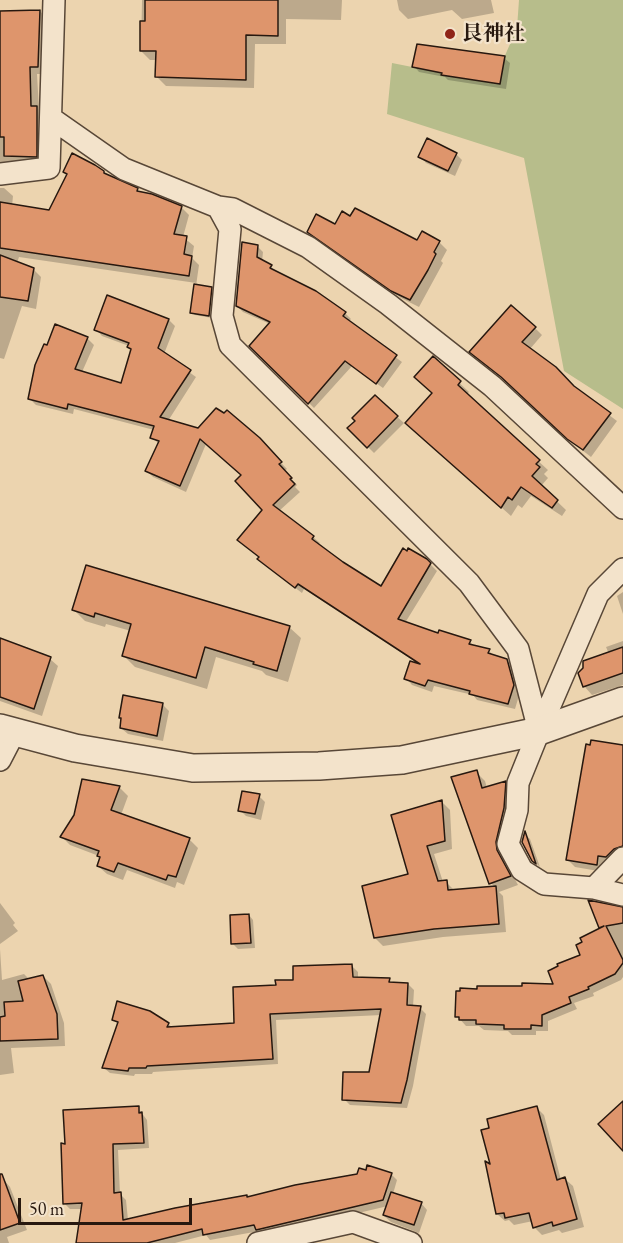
<!DOCTYPE html>
<meta charset="utf-8">
<style>
body{margin:0}
#map{position:relative;width:623px;height:1243px;overflow:hidden;background:#ecd4af;font-family:"EB Garamond",serif}
canvas{display:block}
.scale{position:absolute;left:18px;top:1198px;width:174px;height:27px;box-sizing:border-box;border:3px solid #27180f;border-top:0;padding-left:8px;font-size:18px;line-height:21px;white-space:nowrap;color:#27180f;-webkit-text-stroke:4px #f3e3cb;paint-order:stroke}
</style>
<div id="map">
<canvas width="623" height="1243"></canvas>
<div class="scale">50 m</div>
</div>
<script>
const ctx = document.querySelector('canvas').getContext('2d');
ctx.lineJoin = 'round';
function fillPath(path, color) { ctx.fillStyle = color; ctx.fill(path, 'evenodd'); }
const poly = rows => new Path2D(rows.map(r => 'M' + r).join(''));
function trace(path, color, width, dash) { ctx.strokeStyle = color; ctx.lineWidth = width; ctx.lineCap = dash ? 'butt' : 'round'; ctx.setLineDash(dash || []); ctx.stroke(path); }
function label(font, color, halo, rows, align = 'center') {
  ctx.font = font + ' "EB Garamond","Noto Serif JP",serif'; ctx.lineWidth = 4.5; ctx.setLineDash([]); ctx.textBaseline = 'middle'; ctx.strokeStyle = halo; ctx.fillStyle = color; for (const [text, x, y, turn = 0] of rows) {
    ctx.save(); ctx.translate(x, y); ctx.rotate((+turn || 0) * Math.PI / 180); ctx.textAlign = isNaN(turn) ? turn : align; if (halo) ctx.strokeText(text, 0, 0); ctx.fillText(text, 0, 0); ctx.restore();
  }
}
const green = poly([
 [519,0,623,0,623,409,564,371,524,158,387,114,392,63,493,83,517,28]
]);
const shadow = poly([
 [142,0,342,0,341,20,286,19,286,44,255,44,254,88,166,86,157,77,157,60,150,60,141,51],
 [397,0,491,0,494,13,462,19,452,10,408,19,399,10],
 [40,11,48,20,45,74,37,74,39,109,45,116,44,164,0,174,0,12],
 [504,58,510,63,506,89,448,80,445,77,419,72,414,66],
 [456,154,462,160,455,176,426,163,420,156],
 [64,172,103,172,108,176,140,193,181,207,189,215,183,237,194,246,192,258,199,265,196,286,211,288,214,291,212,318,195,315,192,312,196,283,19,257,17,263,33,269,41,277,36,309,22,306,4,359,0,358,0,188,4,188,13,196,12,206,50,212,68,176],
 [351,218,417,242,423,233,439,242,447,250,441,261,443,263,419,307,401,298,317,240,309,232,335,226],
 [257,246,263,252,262,262,345,313,351,319,348,322,402,362,383,388,352,366,314,408,251,345,270,324,243,312,237,306],
 [169,320,175,326,164,354,196,377,168,421,266,447,287,469,284,471,297,485,295,487,300,492,279,511,313,537,320,543,318,545,382,588,426,560,437,571,405,623,439,634,470,642,475,647,489,651,495,657,507,660,513,667,520,692,515,709,477,700,473,695,434,686,432,692,412,685,406,678,420,665,304,589,302,593,265,565,259,559,264,510,242,476,206,444,186,492,153,477,147,471,159,444,152,437,154,430,74,409,73,414,36,405,30,399,87,338,94,345,82,372,122,385,132,350,129,346,102,336,96,329],
 [535,328,542,335,530,349,575,389,617,421,591,457,577,446,510,384,479,359],
 [433,358,469,392,466,395,548,470,544,474,548,478,541,486,566,510,562,516,531,496,522,508,518,505,511,516,417,432,433,394],
 [375,397,404,423,374,453,349,428],
 [623,592,623,614,617,596],
 [74,610,289,627,301,638,288,682,266,675,262,671,216,657,207,689,135,667,124,656,131,631,106,624,105,627,85,621],
 [0,640,50,659,58,666,42,716,0,701],
 [623,641,623,685,592,695,584,686,609,654,606,647],
 [162,704,169,711,163,741,128,734,121,728,123,720,120,717],
 [623,746,623,856,604,872,575,867,567,859],
 [476,772,485,781,487,788,505,783,514,791,505,860,518,885,499,892,503,896,506,932,443,937,383,946,375,938,409,875,442,802,450,810,452,849,434,854,443,882,446,882,455,891,496,888,491,883],
 [83,781,120,788,128,796,121,815,189,839,198,848,184,885,177,882,175,888,127,870,123,880,107,874,98,866,101,858,99,856,70,845,62,837,76,815],
 [259,796,265,802,261,820,246,816,240,810],
 [525,834,530,839,540,867,533,860],
 [590,902,623,908,623,977,621,980,593,993,594,996,574,1003,577,1009,548,1021,548,1031,536,1031,536,1035,512,1035,508,1031,484,1030,479,1026,466,1026,457,1016,555,986,582,956,602,929],
 [0,903,15,923,13,925,18,931,0,944],
 [249,915,253,920,255,948,238,949,233,944],
 [0,949,2,980,24,974,30,980,43,976,51,984,64,1023,65,1046,11,1048,14,1073,0,1075],
 [352,966,358,972,358,979,389,980,393,984,408,984,414,990,413,1007,420,1008,426,1014,413,1086,407,1108,350,1105,344,1099,371,1074,382,1015,276,1020,278,1064,153,1072,152,1074,135,1074,134,1076,110,1073,104,1068,118,1024,114,1020,168,1024,173,1028,236,1024,277,987],
 [138,1108,147,1120,149,1148,118,1150,120,1194,126,1200,128,1220,391,1174,397,1180,393,1194,421,1203,427,1210,419,1233,391,1222,384,1216,388,1206,269,1234,265,1230,210,1240,206,1235,175,1243,77,1243,83,1209,70,1209,64,1203,66,1146],
 [537,1108,544,1115,561,1180,565,1179,573,1186,584,1227,562,1233,559,1230,542,1235,534,1227,533,1221,514,1225,509,1220,505,1221,497,1214,492,1166],
 [4,1180,10,1187,27,1230,7,1237,9,1243,0,1243,0,1194]
]);
const building = poly([
 [145,0,278,0,278,36,246,35,246,80,155,77,156,51,140,51,140,21,145,21,145,0],
 [40,10,38,67,30,67,31,106,37,106,37,157,4,156,4,137,0,137,0,11,40,10],
 [417,44,505,56,500,84,441,75,442,73,412,67,417,44],
 [427,138,457,153,448,171,418,157,427,138],
 [72,153,95,165,104,171,104,173,138,188,137,191,152,194,182,206,174,234,187,236,184,254,192,256,189,276,0,248,0,202,49,210,67,174,63,172,72,153],
 [355,208,417,240,422,231,440,241,434,252,436,254,428,270,410,300,391,291,307,232,316,214,335,224,342,211,350,216,355,208],
 [242,242,258,245,257,257,272,265,270,268,316,291,346,312,343,316,397,355,376,384,345,361,308,404,249,346,270,322,236,306,242,242],
 [0,255,34,268,28,301,0,297,0,255],
 [194,284,212,287,209,316,190,313,194,284],
 [107,295,169,319,158,348,191,370,160,417,198,428,216,408,224,413,227,410,260,438,282,462,279,464,292,478,290,479,295,484,273,505,314,536,312,539,343,562,381,586,403,548,407,551,408,548,427,559,431,563,398,619,438,633,439,630,471,640,469,644,490,649,488,653,507,659,514,685,508,704,469,694,470,691,428,680,425,686,404,679,410,661,420,664,298,584,295,588,257,559,259,557,237,540,262,510,235,481,241,475,200,439,180,486,145,471,159,441,150,438,154,426,68,404,67,409,28,399,35,365,44,344,47,345,55,324,88,337,75,369,121,383,131,349,127,347,129,343,94,330,107,295],
 [511,305,536,327,522,342,556,367,574,386,611,413,583,450,567,439,501,377,469,352,511,305],
 [433,356,461,381,458,385,540,460,536,464,540,467,532,476,558,500,552,508,521,487,512,500,508,497,501,508,405,423,432,393,414,377,433,356],
 [375,395,398,416,367,448,347,428,355,421,352,418,375,395],
 [86,565,290,626,277,671,253,664,254,662,205,647,196,678,122,656,131,624,95,613,94,617,72,610,86,565],
 [0,638,51,657,34,709,0,697,0,638],
 [623,647,623,673,583,687,578,673,583,668,583,661,623,647],
 [123,695,163,703,157,736,120,728,121,718,119,718,123,695],
 [591,740,623,745,623,846,614,849,606,857,598,856,597,865,566,860,586,744,590,745,591,740],
 [477,770,482,788,506,781,504,808,496,842,497,850,511,876,489,884,451,777,477,770],
 [82,779,120,786,111,810,190,838,176,877,168,875,166,880,118,863,114,872,97,866,100,857,97,856,99,851,60,837,74,815,82,779],
 [242,791,260,794,255,814,238,811,242,791],
 [442,800,445,841,427,846,438,881,447,880,448,890,496,886,499,924,434,929,374,938,362,886,408,874,391,815,442,800],
 [525,831,536,864,532,861,522,842,525,831],
 [588,900,623,907,623,923,606,926,623,960,623,963,615,974,588,987,589,989,569,997,571,1003,542,1015,542,1026,531,1025,531,1029,504,1029,504,1025,476,1024,476,1020,459,1020,459,1017,455,1017,456,991,460,991,460,988,477,989,477,986,522,986,522,983,553,984,548,971,558,966,557,964,580,955,576,945,582,942,580,938,604,926,599,928,588,900],
 [249,914,251,943,231,944,230,915,249,914],
 [352,964,353,977,390,978,389,982,408,983,407,1005,421,1006,407,1080,401,1103,342,1100,343,1072,369,1072,381,1009,270,1014,273,1059,147,1066,146,1068,129,1068,128,1071,102,1068,118,1022,112,1020,117,1001,150,1011,169,1023,167,1027,234,1023,233,987,276,985,275,980,293,980,293,966,352,964],
 [43,975,57,1014,58,1039,0,1041,0,1017,5,1016,4,1002,23,1001,18,981,43,975],
 [623,1101,623,1151,598,1124,623,1101],
 [139,1106,139,1113,142,1112,144,1143,113,1144,114,1193,121,1192,123,1220,175,1208,247,1195,247,1197,295,1185,357,1174,359,1168,366,1170,367,1165,392,1173,383,1200,256,1230,254,1225,203,1235,202,1229,147,1243,76,1243,82,1203,63,1204,61,1143,65,1144,63,1110,139,1106],
 [537,1106,557,1180,565,1177,577,1219,553,1226,552,1222,533,1228,529,1213,505,1218,504,1213,496,1214,485,1161,490,1164,481,1130,489,1128,487,1119,537,1106],
 [0,1174,2,1174,20,1223,0,1230,0,1174],
 [391,1192,422,1202,414,1225,383,1215,391,1192]
]);
const minor = poly([
 [51,118,124,169,218,207,230,229,222,316,230,345,469,583,518,649,539,731],
 [0,174,49,168,54,0],
 [218,207,233,209,308,247,388,304,492,386,623,508],
 [623,569,598,594,539,731,518,783,517,810,508,844,522,870,544,884,594,888,623,895],
 [0,760,14,733],
 [594,888,623,858],
 [258,1243,353,1222,411,1243]
]);
const tertiary = poly([
 [0,728,75,748,193,768,319,766,402,760,539,731,623,701]
]);
const markers = [
 [450,34,6,"#8f2418"]
];
const poiNames = [
 ["艮神社",462,34]
];
fillPath(green, '#b7bd8b');
fillPath(shadow, '#0003');
fillPath(building, '#de956c');
trace(building, '#27180f', 1.5);
trace(minor, '#584737', 24);
trace(tertiary, '#584737', 30);
trace(minor, '#f3e3cb', 21);
trace(tertiary, '#f3e3cb', 27);
for (const [x, y, r, color] of markers) { const dot = new Path2D(); dot.arc(x, y, r, 0, 2 * Math.PI); ctx.fillStyle = color; ctx.fill(dot); trace(dot, '#f3e3cb', 2); }
label('bold 21px', '#27180f', '#f3e3cb', poiNames, 'left');
</script>
